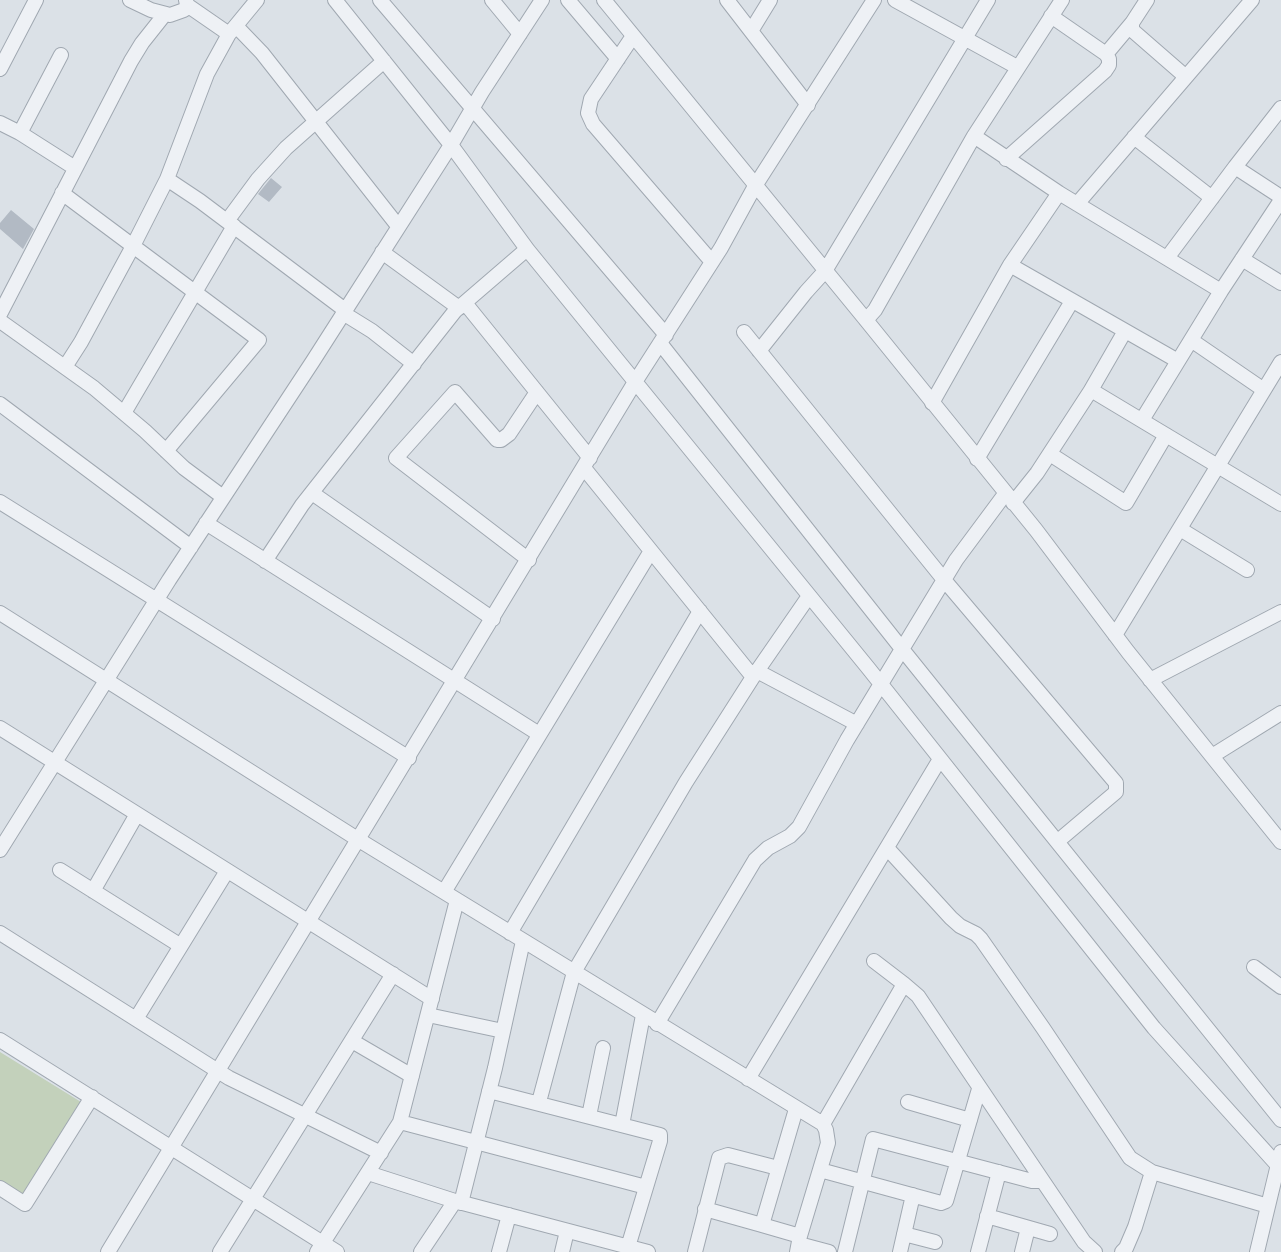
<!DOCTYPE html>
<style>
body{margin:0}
canvas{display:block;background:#dbe1e7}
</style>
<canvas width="1281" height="1252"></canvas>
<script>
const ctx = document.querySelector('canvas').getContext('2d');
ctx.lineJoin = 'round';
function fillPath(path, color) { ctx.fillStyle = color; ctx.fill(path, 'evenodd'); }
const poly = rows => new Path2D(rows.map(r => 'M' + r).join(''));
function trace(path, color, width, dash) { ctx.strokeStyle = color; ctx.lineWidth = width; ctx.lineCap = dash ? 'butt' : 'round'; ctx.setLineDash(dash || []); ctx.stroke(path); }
const green = poly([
 [0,1052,81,1102,22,1195,0,1180]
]);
const building = poly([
 [271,178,282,187,269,202,258,194],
 [11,210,34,229,23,249,0,229,0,223]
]);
const minor = poly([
 [130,0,151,10,170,15,184,10,187,5],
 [186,0,187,5,229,34],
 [335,0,451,145,527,249],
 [380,0,666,335],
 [492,0,520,34],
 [568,0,618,59],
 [604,0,866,320,1036,530,1128,652,1281,842],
 [727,0,808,105],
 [895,0,1017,67],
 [1147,0,1132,23,1132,30,1186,77],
 [236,26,262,53,398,226],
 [751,31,770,0],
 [633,36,591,99,588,113,593,124,712,262],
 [1106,54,1132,23],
 [0,69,36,0],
 [0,123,20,133,75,168],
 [20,133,61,55],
 [974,136,1059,193,1221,291],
 [1134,137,1212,198],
 [1006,159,1105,71,1109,65,1109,59,1106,54,1051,16],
 [1235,167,1281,108],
 [167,179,200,201,345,310],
 [62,193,259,340,166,451],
 [1077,204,1252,0],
 [227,221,258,179,286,148,384,61],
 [382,252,459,308],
 [1167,258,1235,167,1281,197],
 [1242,259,1281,283],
 [1010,265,1178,361],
 [465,303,590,458],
 [343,313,372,331,414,364],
 [0,314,131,61,142,43,165,14],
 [866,320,875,310,974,136,1062,0],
 [0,321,94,388,145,431,184,468,223,497],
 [744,332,945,581,1116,783,1116,792,1058,841],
 [1191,340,1264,390],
 [660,343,902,649,1281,1120],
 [759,351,806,292,825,271,988,0],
 [65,367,81,342,133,246,167,179,207,74,229,34,257,0],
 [1091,390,1125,331],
 [932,403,1010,265,1059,193],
 [0,404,191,547],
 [124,413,234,226],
 [1142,420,1221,291,1281,200],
 [1050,454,1126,503,1166,435],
 [977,459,1072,301],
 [584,468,753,677],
 [312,493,493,619],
 [0,502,409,758],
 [1013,503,1037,473,1091,390,1281,504],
 [206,523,539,734],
 [1180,529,1247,570],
 [529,560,396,458,455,392,497,440,501,440,509,434,537,392],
 [265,561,302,505,455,311,527,249,869,669,1154,1028,1281,1169],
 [0,613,359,840,823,1124,904,984,918,996,1084,1242,1095,1252],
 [1115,635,1281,362],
 [757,671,857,724],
 [1150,680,1281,612],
 [0,728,432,999],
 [1212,756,1281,713],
 [887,848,951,918,960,926,976,934,981,939,1043,1028,1130,1158,1152,1172,1268,1206],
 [0,850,169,580,313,361,451,145,482,92,542,0],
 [60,870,181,946],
 [93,891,137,814],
 [444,892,651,551],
 [0,933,229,1078,381,1153],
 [510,933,700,611],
 [874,961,904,984],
 [1254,967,1281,987],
 [428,1015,503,1031],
 [136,1019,227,871],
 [657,1024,755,860,768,848,790,836,799,827,847,740,956,560,1005,494],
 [0,1040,337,1252],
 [352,1041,412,1076],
 [748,1079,940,759],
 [489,1091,660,1135,660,1141,628,1247],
 [539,1102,574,972,686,782,753,677,809,596],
 [908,1102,970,1120],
 [796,1109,762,1225,800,1236,797,1252],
 [589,1116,603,1048],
 [400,1122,646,1187],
 [622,1125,643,1015],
 [820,1170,941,1203,946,1201,979,1089],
 [368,1173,455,1201],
 [0,1188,25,1204,92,1097],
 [461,1203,495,1068,523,941],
 [705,1209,762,1225],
 [987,1216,1050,1234],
 [904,1234,935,1242],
 [800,1236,828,1143,826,1130,823,1124],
 [799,1244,829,1252],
 [108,1252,635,382,721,248,755,186,874,0],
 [220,1252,393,974],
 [317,1252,400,1122,457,900],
 [421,1252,455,1201,648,1252],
 [499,1252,509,1215],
 [562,1252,567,1231],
 [695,1252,719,1158,728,1155,778,1168],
 [845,1252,873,1139,1032,1181,1042,1181],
 [900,1252,913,1195],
 [978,1252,999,1172],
 [1022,1252,1028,1228],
 [1122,1252,1126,1248,1135,1227,1152,1172],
 [1257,1252,1281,1152]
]);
fillPath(green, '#c3d1bb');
fillPath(building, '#b2bac4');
trace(minor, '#a0a8b1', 16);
trace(minor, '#eef1f5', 14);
</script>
